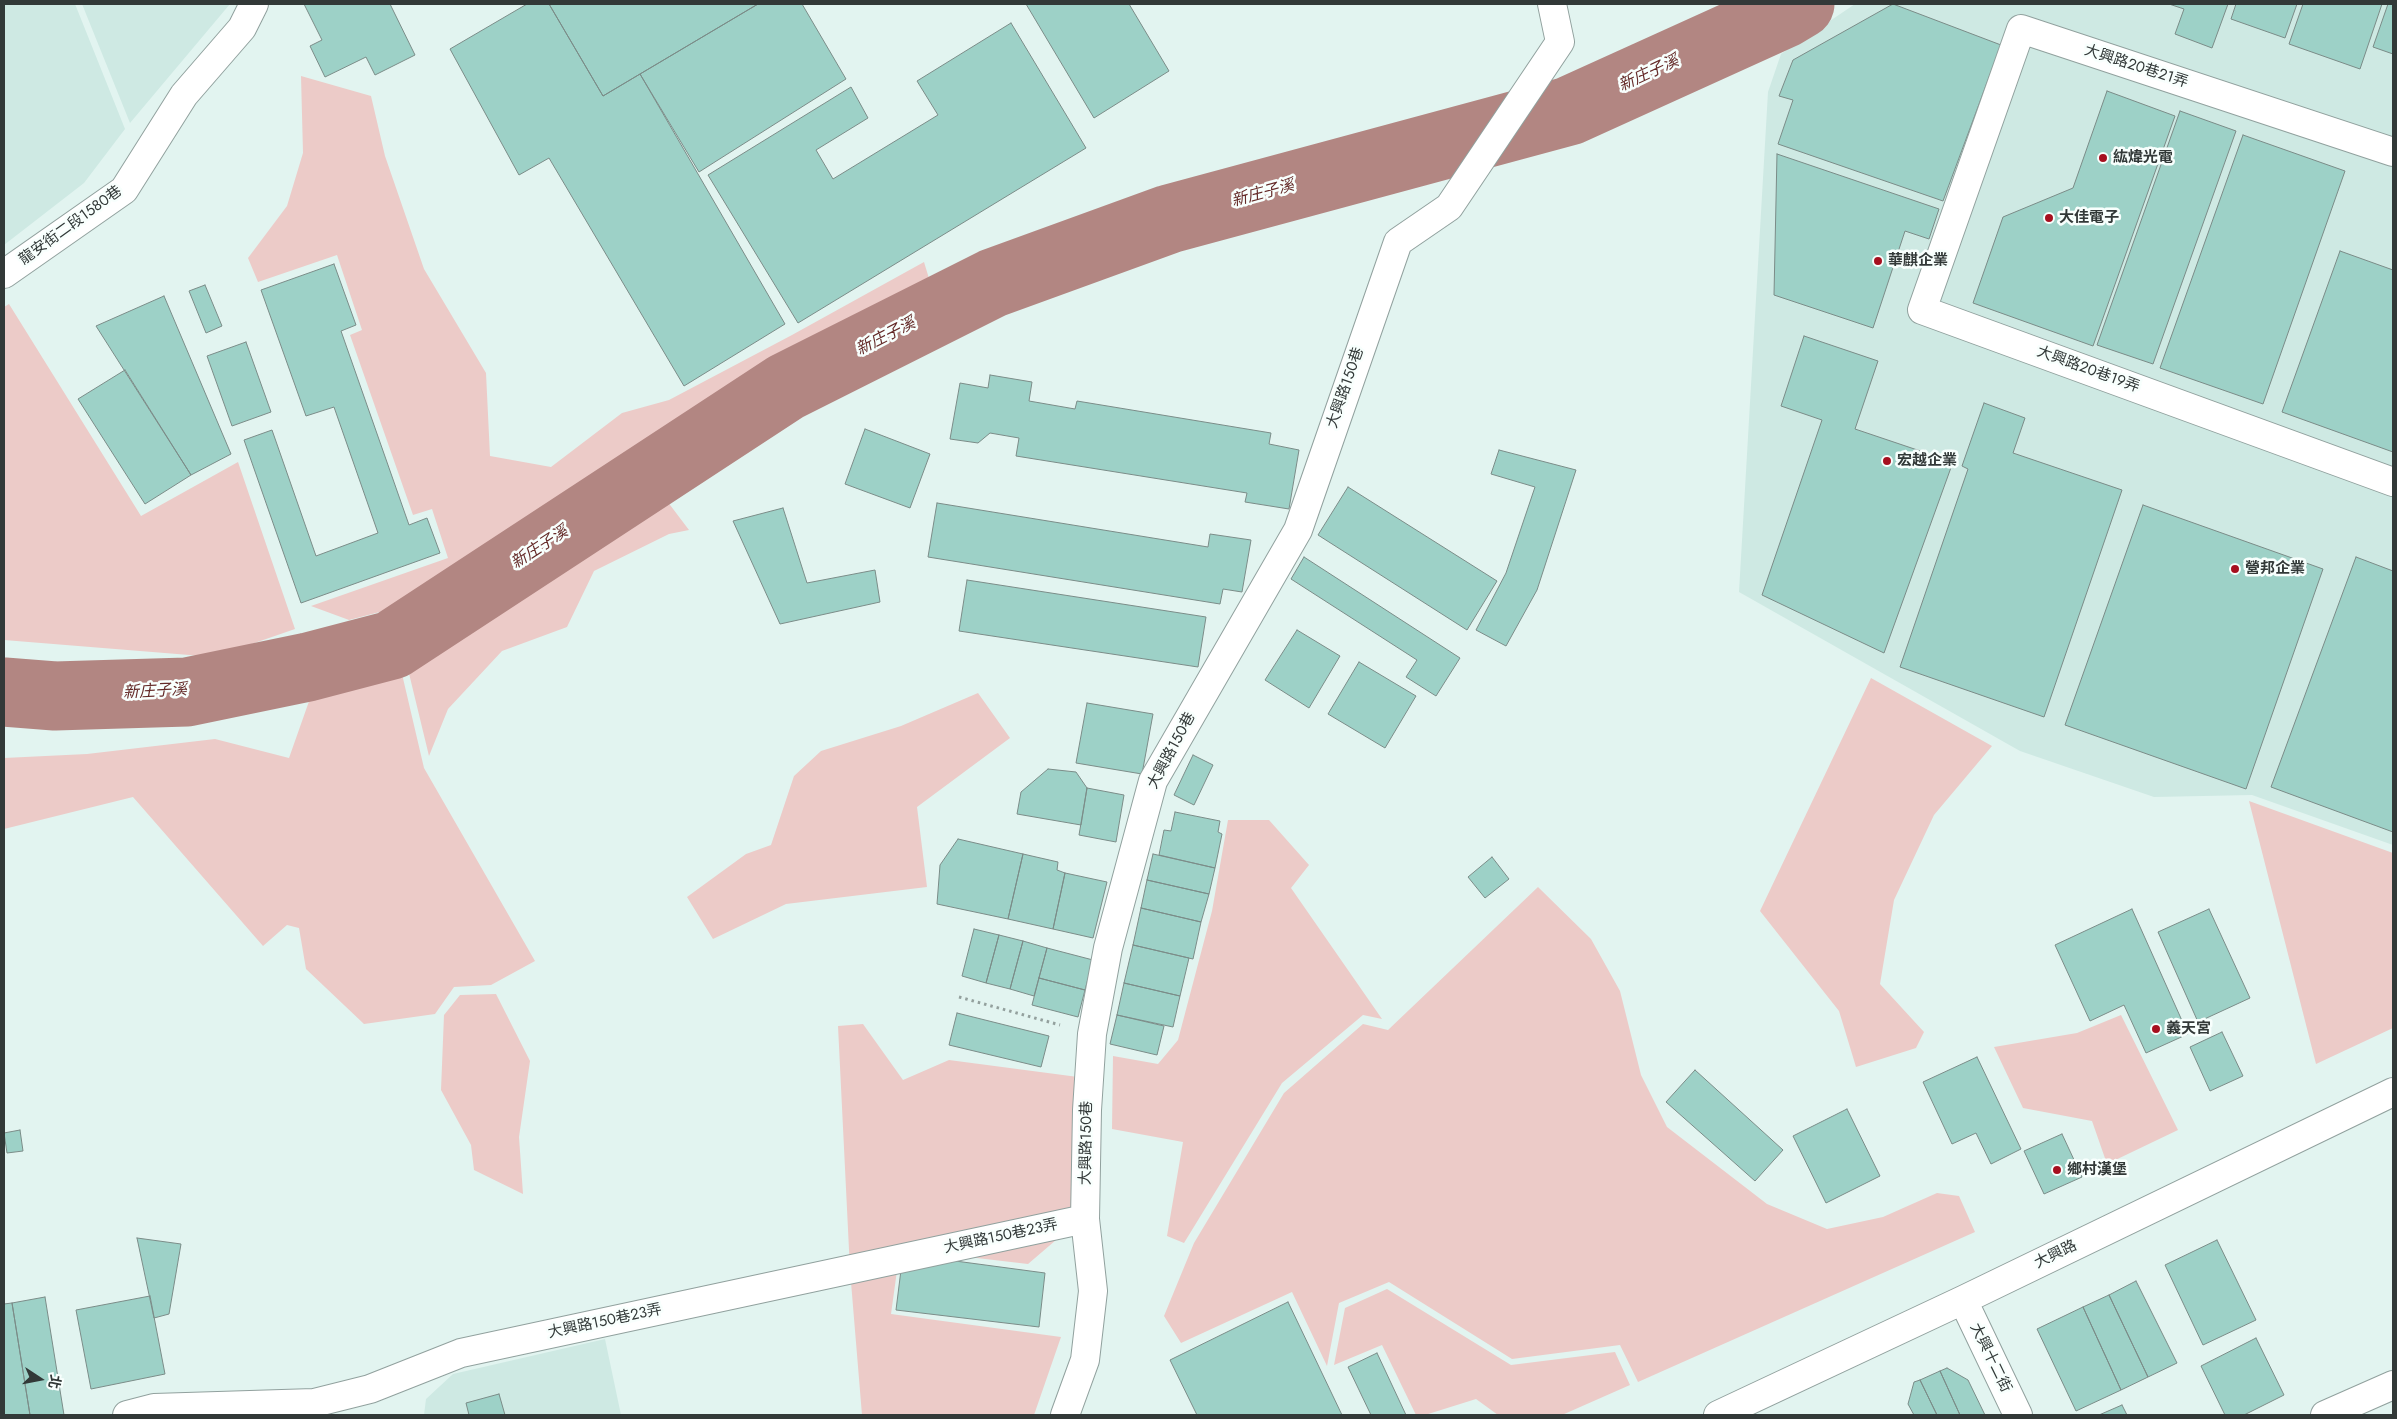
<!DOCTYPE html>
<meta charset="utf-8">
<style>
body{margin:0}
#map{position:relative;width:2397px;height:1419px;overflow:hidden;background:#e2f4f0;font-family:Jost,"Noto Sans TC",sans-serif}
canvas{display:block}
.frame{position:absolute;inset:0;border:5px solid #323938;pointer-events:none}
.north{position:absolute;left:15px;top:1354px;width:50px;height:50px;-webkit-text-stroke:4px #f8fffd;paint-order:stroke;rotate:101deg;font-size:14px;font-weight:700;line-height:20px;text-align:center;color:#323938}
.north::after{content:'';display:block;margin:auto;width:18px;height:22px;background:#323938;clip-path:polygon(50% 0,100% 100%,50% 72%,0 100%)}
</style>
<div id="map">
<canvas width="2397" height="1419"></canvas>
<div class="frame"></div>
<div class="north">北</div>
</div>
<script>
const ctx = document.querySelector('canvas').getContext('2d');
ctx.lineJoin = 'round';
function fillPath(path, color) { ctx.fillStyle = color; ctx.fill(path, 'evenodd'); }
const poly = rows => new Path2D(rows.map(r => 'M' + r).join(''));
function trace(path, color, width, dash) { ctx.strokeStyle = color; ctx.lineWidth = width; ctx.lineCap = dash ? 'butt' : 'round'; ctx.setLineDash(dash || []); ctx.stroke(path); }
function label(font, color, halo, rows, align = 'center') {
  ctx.font = font + ' Jost,"Noto Sans TC",sans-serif'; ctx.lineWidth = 5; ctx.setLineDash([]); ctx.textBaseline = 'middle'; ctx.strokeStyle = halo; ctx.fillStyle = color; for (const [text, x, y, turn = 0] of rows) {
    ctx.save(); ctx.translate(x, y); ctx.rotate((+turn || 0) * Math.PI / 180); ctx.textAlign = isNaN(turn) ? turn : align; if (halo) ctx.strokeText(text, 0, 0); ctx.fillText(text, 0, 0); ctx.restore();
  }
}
const built = poly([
 [4,4,75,4,125,129,84,183,4,245],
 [82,4,230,4,130,123],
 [1855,4,2393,4,2393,845,2252,795,2154,797,2020,751,1739,592,1768,92,1781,54],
 [605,1339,621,1415,424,1415,426,1399,453,1374]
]);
const green = poly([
 [301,76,371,96,385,156,424,269,486,373,490,456,551,467,622,413,669,400,792,335,924,262,931,285,688,421,528,537,463,577,395,608,349,620,311,606,448,558,432,509,413,515,350,335,362,330,337,255,258,282,248,258,287,206,303,153],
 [9,304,141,516,238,462,295,629,214,657,4,640,4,307],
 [661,493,689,530,669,534,594,571,567,627,502,651,448,709,429,756,406,661,584,550],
 [402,674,424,768,535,961,491,985,454,987,435,1014,364,1024,306,969,299,928,287,925,263,946,133,797,4,829,4,758,87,754,215,739,289,758,313,690],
 [1871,678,1992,746,1934,815,1894,900,1880,984,1924,1032,1916,1048,1856,1067,1839,1011,1760,911],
 [978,693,1010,738,917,807,927,887,786,904,713,939,687,897,746,854,771,845,794,776,821,751,901,726],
 [2249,801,2393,853,2393,1028,2316,1064],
 [1228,820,1269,820,1309,865,1291,888,1382,1019,1363,1015,1282,1083,1184,1243,1167,1236,1183,1142,1112,1129,1113,1056,1158,1064,1178,1040,1212,911],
 [1538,887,1591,939,1620,991,1641,1075,1667,1127,1767,1204,1827,1229,1883,1217,1937,1193,1959,1196,1975,1232,1638,1382,1620,1345,1512,1359,1389,1282,1339,1303,1327,1366,1292,1292,1181,1343,1164,1316,1194,1243,1284,1093,1363,1024,1388,1030],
 [496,994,530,1061,519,1137,523,1194,474,1170,471,1145,441,1090,444,1015,460,995],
 [2121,1015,2178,1130,2107,1164,2092,1121,2023,1108,1994,1047,2077,1033],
 [863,1024,903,1080,949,1060,1078,1077,1070,1228,1028,1264,900,1249,891,1314,1061,1337,1034,1415,862,1415,850,1270,838,1026],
 [1387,1289,1511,1365,1615,1352,1630,1385,1562,1415,1498,1415,1476,1399,1425,1415,1416,1415,1382,1345,1334,1365,1345,1308]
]);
const river = poly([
 [4,692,55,696,187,692,308,667,392,645,786,387,993,283,1169,219,1569,111,1785,13,1800,4]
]);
const building = poly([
 [304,4,390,4,415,55,375,75,366,57,325,77,310,46,322,40,304,4],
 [527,4,549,4,603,96,640,74,785,324,684,386,549,158,519,175,450,49,527,4],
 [549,4,758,4,603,96,549,4],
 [758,4,802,4,846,79,699,172,640,74,758,4],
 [1026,4,1129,4,1169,71,1094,118,1026,4],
 [1893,4,2001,45,1943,201,1778,144,1793,100,1779,96,1793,60,1893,4],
 [2169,4,2228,4,2212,48,2175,34,2184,9,2169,4],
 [2236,4,2297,4,2285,38,2231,19,2236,4],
 [2303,4,2382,4,2360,69,2289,44,2303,4],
 [2388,4,2393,4,2393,54,2373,47,2388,4],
 [1011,23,1086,148,798,323,708,175,851,87,868,118,816,150,833,179,938,115,917,81,1011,23],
 [2107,91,2175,116,2093,346,1973,303,2003,217,2073,188,2107,91],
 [2180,111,2236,131,2153,364,2097,345,2180,111],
 [2243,135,2345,171,2263,404,2160,368,2243,135],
 [1777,154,1939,209,1929,239,1905,231,1873,328,1774,295,1777,154],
 [2340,251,2393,270,2393,452,2282,412,2340,251],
 [334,264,356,325,341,331,409,525,427,518,440,553,301,603,244,440,272,430,316,556,378,533,334,407,306,416,261,290,334,264],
 [205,285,222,326,206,333,189,291,205,285],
 [164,296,231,454,191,475,96,326,164,296],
 [1804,336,1878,361,1855,429,1953,462,1884,653,1762,595,1822,420,1781,406,1804,336],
 [246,342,271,412,232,426,207,356,246,342],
 [125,370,191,475,145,504,78,399,125,370],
 [990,375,1032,382,1029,401,1075,409,1077,401,1271,433,1269,444,1299,450,1289,509,1245,502,1247,493,1016,456,1019,438,990,433,978,443,950,439,960,383,988,388,990,375],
 [1984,403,2025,418,2013,453,2122,490,2044,717,1900,667,1968,469,1962,466,1984,403],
 [865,429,930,454,910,508,845,484,865,429],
 [1499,450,1576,470,1537,590,1506,646,1476,630,1506,573,1535,487,1491,474,1499,450],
 [1348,487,1497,581,1467,630,1318,535,1348,487],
 [937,503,1208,547,1210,534,1251,540,1242,592,1223,589,1220,604,928,557,937,503],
 [2143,505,2323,569,2246,789,2065,725,2143,505],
 [783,508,807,583,875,570,880,602,780,624,733,521,783,508],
 [1304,557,1460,658,1436,696,1406,677,1417,660,1291,579,1304,557],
 [2356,557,2393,571,2393,832,2271,787,2356,557],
 [967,580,1206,617,1198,667,959,631,967,580],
 [1297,630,1340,656,1309,708,1265,680,1297,630],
 [1359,662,1416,696,1385,748,1328,714,1359,662],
 [1087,703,1153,714,1142,774,1076,763,1087,703],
 [1193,755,1213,765,1194,805,1174,795,1193,755],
 [1048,769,1076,772,1087,788,1081,825,1017,814,1021,792,1048,769],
 [1087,788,1124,795,1116,842,1079,835,1087,788],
 [1175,812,1220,821,1218,832,1222,834,1215,868,1159,855,1164,830,1171,831,1175,812],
 [958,839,1023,854,1008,919,937,904,940,865,958,839],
 [1023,854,1058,862,1057,870,1065,873,1053,929,1008,919,1023,854],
 [1153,854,1215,868,1209,894,1147,880,1153,854],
 [1492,857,1509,879,1485,898,1468,877,1492,857],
 [1065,873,1107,882,1093,938,1053,929,1065,873],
 [1147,880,1209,894,1201,922,1141,908,1147,880],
 [1141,908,1201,922,1193,959,1133,945,1141,908],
 [2132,909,2188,1034,2146,1053,2124,1005,2090,1021,2055,945,2132,909],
 [2209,909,2250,998,2198,1022,2158,932,2209,909],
 [974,929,999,935,986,983,962,976,974,929],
 [999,935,1023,941,1010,989,986,983,999,935],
 [1023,941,1047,948,1034,996,1010,989,1023,941],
 [1133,945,1189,958,1180,996,1124,983,1133,945],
 [1047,948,1093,960,1085,990,1039,978,1047,948],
 [1039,978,1085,990,1078,1017,1032,1005,1039,978],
 [1124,983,1180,996,1173,1027,1117,1015,1124,983],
 [957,1013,1049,1036,1041,1067,949,1045,957,1013],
 [1117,1015,1164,1026,1157,1055,1110,1044,1117,1015],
 [2222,1032,2243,1076,2210,1091,2190,1047,2222,1032],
 [1977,1057,2021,1149,1991,1164,1976,1133,1952,1144,1923,1082,1977,1057],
 [1695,1070,1783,1150,1755,1181,1666,1102,1695,1070],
 [1847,1109,1880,1176,1826,1203,1793,1136,1847,1109],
 [20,1130,23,1151,7,1153,4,1133,20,1130],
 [2062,1134,2082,1177,2044,1194,2024,1151,2062,1134],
 [137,1238,181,1244,169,1314,154,1318,137,1238],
 [2217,1240,2256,1320,2203,1345,2165,1265,2217,1240],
 [903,1254,1045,1273,1039,1327,896,1310,903,1254],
 [2136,1281,2177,1363,2148,1377,2109,1295,2136,1281],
 [2109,1295,2148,1377,2121,1390,2083,1307,2109,1295],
 [150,1296,165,1374,91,1389,76,1310,150,1296],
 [45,1297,64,1415,30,1415,12,1303,45,1297],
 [1288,1302,1342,1415,1197,1415,1170,1360,1288,1302],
 [12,1303,30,1415,4,1415,4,1304,12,1303],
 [2083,1307,2121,1390,2076,1411,2037,1329,2083,1307],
 [2256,1338,2284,1395,2244,1415,2225,1415,2201,1366,2256,1338],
 [1377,1353,1406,1415,1371,1415,1348,1367,1377,1353],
 [1947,1368,1968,1380,1985,1415,1960,1415,1940,1371,1947,1368],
 [1940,1371,1960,1415,1937,1415,1920,1380,1940,1371],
 [1920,1380,1937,1415,1914,1415,1908,1404,1914,1382,1920,1380],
 [499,1394,505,1415,469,1415,466,1403,499,1394],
 [2122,1405,2127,1415,2099,1415,2122,1405]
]);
const path = poly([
 [959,997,1060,1025]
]);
const minor = poly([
 [2393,152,2021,29,1922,310,2393,482],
 [4,274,124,190,184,95,242,28,254,4],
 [1963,1300,2018,1415],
 [127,1415,154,1408,314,1403,370,1389,461,1353,1085,1219],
 [1065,1415,1085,1360,1093,1291,1085,1219,1087,1110,1092,1034,1108,948,1153,781,1298,530,1398,242,1449,207,1560,42,1552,4],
 [1718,1415,1963,1300,2393,1092],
 [2325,1415,2393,1385]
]);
const markers = [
 [2103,158,5,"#a60f1f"],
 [2049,218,5,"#a60f1f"],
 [1878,261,5,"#a60f1f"],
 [1887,461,5,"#a60f1f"],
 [2235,569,5,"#a60f1f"],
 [2156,1029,5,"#a60f1f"],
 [2057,1170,5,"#a60f1f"]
];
const streetNames = [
 ["大興路20巷21弄",2136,67,18],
 ["龍安街二段1580巷",71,226,-36],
 ["大興路20巷19弄",2088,370,20],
 ["大興路150巷",1346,388,-71],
 ["大興路150巷",1172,751,-62],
 ["大興路150巷",1087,1143,-89],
 ["大興路150巷23弄",1001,1237,-12],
 ["大興路",2056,1255,-26],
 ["大興路150巷23弄",605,1322,-12],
 ["大興十二街",1990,1358,64]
];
const poiNames = [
 ["紘煒光電",2113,158],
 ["大佳電子",2059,218],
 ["華麒企業",1888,261],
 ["宏越企業",1897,461],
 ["營邦企業",2245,569],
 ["義天宮",2166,1029],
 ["鄉村漢堡",2067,1170]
];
const waterNames = [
 ["新庄子溪",1649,74,-25],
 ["新庄子溪",1263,194,-15],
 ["新庄子溪",886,337,-27],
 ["新庄子溪",540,548,-33],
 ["新庄子溪",155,692,-3]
];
fillPath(built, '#cee9e3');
fillPath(green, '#eccbc8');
trace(river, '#b28682', 69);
fillPath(building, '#9dd1c7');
trace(building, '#7b8c88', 1);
trace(minor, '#91a19e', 30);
trace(path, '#93a09d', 3, [2.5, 4]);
trace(minor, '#fff', 28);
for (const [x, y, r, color] of markers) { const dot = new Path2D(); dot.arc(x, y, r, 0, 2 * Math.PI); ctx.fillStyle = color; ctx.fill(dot); trace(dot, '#f8fffd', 2); }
label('15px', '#323938', '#f8fffd', streetNames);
label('bold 15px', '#323938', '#f8fffd', poiNames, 'left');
label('italic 16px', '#642a28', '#f8fffd', waterNames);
</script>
